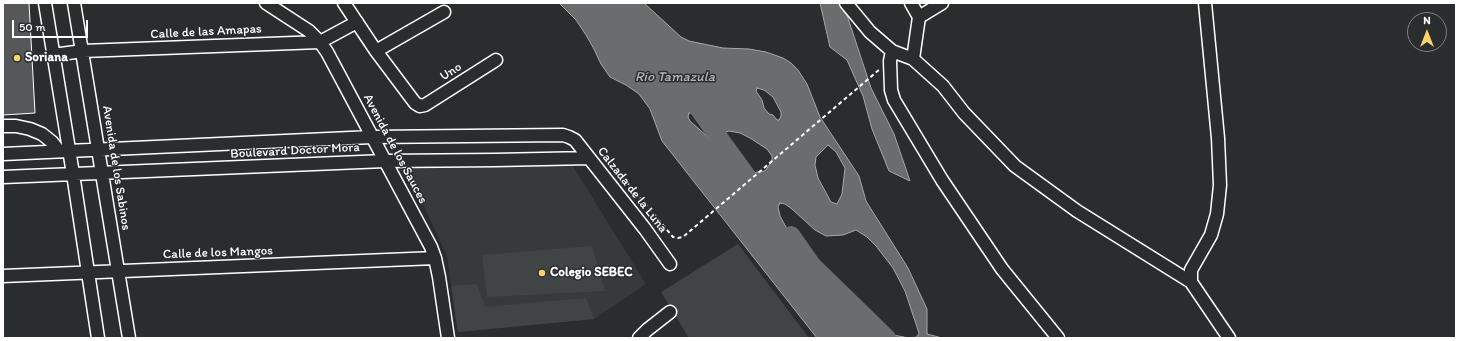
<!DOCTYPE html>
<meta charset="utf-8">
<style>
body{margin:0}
#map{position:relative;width:1459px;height:341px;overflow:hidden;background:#2a2d2e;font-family:Itim,sans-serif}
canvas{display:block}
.frame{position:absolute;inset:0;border:4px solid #fff;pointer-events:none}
.north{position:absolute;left:1407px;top:12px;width:40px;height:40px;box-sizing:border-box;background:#2a2d2e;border:1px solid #7f8182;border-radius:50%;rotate:0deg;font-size:11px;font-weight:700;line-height:16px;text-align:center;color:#fff}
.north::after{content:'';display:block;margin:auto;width:14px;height:18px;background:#ffd166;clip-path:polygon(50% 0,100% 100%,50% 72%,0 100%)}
.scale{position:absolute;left:12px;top:20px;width:76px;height:18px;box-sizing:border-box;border:2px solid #fff;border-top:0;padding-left:5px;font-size:12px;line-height:14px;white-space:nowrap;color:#fff;-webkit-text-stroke:3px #2a2d2e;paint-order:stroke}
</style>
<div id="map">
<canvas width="1459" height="341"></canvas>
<div class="frame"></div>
<div class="north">N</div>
<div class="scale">50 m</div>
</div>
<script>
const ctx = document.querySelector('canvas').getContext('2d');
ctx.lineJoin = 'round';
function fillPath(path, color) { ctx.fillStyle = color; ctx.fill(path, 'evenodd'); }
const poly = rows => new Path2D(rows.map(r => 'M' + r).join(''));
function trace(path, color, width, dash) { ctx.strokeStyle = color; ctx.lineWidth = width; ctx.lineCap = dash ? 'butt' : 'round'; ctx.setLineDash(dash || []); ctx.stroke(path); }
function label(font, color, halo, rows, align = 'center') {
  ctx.font = font + ' Itim,sans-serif'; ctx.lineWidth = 3; ctx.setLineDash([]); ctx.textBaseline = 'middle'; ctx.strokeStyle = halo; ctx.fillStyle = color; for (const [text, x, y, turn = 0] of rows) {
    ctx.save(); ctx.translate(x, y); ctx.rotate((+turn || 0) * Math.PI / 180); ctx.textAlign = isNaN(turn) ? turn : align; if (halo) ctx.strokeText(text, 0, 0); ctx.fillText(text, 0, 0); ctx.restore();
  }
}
const built = poly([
 [569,160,646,284,594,319,458,332,447,256,405,165]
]);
const green = poly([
 [738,244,809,338,689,338,661,292],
 [592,246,605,291,487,297,482,255],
 [477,284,485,307,586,298,594,319,458,332,451,286]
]);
const water = poly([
 [559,3,644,3,681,37,689,41,723,48,749,49,766,52,783,58,791,63,798,70,807,84,820,117,859,176,866,201,908,268,927,309,927,334,942,338,817,338,662,141,650,109,639,94,626,85,610,77,601,64,594,49,586,35,576,20,559,3],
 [757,88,764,90,773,97,781,112,781,116,779,120,777,120,773,115,769,114,764,108,762,100,756,91,757,88],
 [689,113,693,113,714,125,721,134,729,131,740,133,750,138,767,149,772,156,772,161,765,171,744,174,738,174,708,137,690,121,688,117,689,113],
 [828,145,836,152,845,168,842,194,837,204,831,202,818,178,815,165,816,157,828,145],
 [780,203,785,204,792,209,815,230,826,236,843,235,856,230,867,237,876,246,893,268,905,291,919,333,917,337,909,338,888,334,868,328,865,325,828,285,817,272,811,267,803,252,786,227,780,216,778,207,780,203],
 [820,3,843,3,871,88,894,134,910,181,889,171,872,129,863,96,847,60,830,47,820,3]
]);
const river = poly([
 [694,103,760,194],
 [791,235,812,265,887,338]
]);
const building = poly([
 [3,3,29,3,35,113,3,115,3,3]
]);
const path = poly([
 [602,157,609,161,673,237,678,238,683,237,880,69]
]);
const minor = poly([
 [45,3,73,174,98,338],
 [74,3,129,338],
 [266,3,309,31,320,42,327,52,431,247,435,258,439,277,448,338],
 [344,3,376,51,415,103,420,106,425,105,496,60],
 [846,3,870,32,892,51,913,59,943,86,964,113,1015,166,1077,211,1191,282,1229,338],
 [911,3,919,17,913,59],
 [919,17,942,3],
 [376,51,444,12],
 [892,51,890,61,891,90,894,100,942,180,1002,269,1058,338],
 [53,55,83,51,320,42,357,22],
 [3,126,16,126,30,129,42,134,52,142,59,151],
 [3,154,372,137,563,135,569,137,575,140,645,229,670,264],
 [3,177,385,161,495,160,589,158],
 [3,276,435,258],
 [1191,282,1191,270,1211,235,1217,214,1220,185,1218,138,1205,3],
 [639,338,647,330,670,312]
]);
const markers = [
 [17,58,4,"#ffd166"],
 [542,273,4,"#ffd166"]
];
const streetNames = [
 ["Calle de las Amapas",206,32,-3],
 ["Uno",451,72,-32],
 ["Avenida de los Sauces",395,149,62],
 ["Boulevard Doctor Mora",295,151,-3],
 ["Avenida de los Sabinos",116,168,81],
 ["Calzada de la Luna",632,190,52],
 ["Calle de los Mangos",218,253,-2]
];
const poiNames = [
 ["Soriana",25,58],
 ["Colegio SEBEC",550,273]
];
const waterNames = [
 ["Río Tamazula",675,77]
];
fillPath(built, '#373a3b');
fillPath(green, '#414445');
fillPath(water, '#6a6c6d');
trace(water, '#a6a7a7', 1);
trace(river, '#6a6c6d', 18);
fillPath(building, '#555758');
trace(building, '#fff', 1);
trace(minor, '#fff', 15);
trace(path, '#fff', 2, [4, 3]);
trace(minor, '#2a2d2e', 12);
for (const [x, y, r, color] of markers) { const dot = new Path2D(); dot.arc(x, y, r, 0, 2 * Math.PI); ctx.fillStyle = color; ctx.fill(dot); trace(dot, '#2a2d2e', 1.5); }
label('13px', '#fff', '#2a2d2e', streetNames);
label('bold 13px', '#fff', '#2a2d2e', poiNames, 'left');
label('italic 14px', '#b4b6b6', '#2a2d2e', waterNames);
</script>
